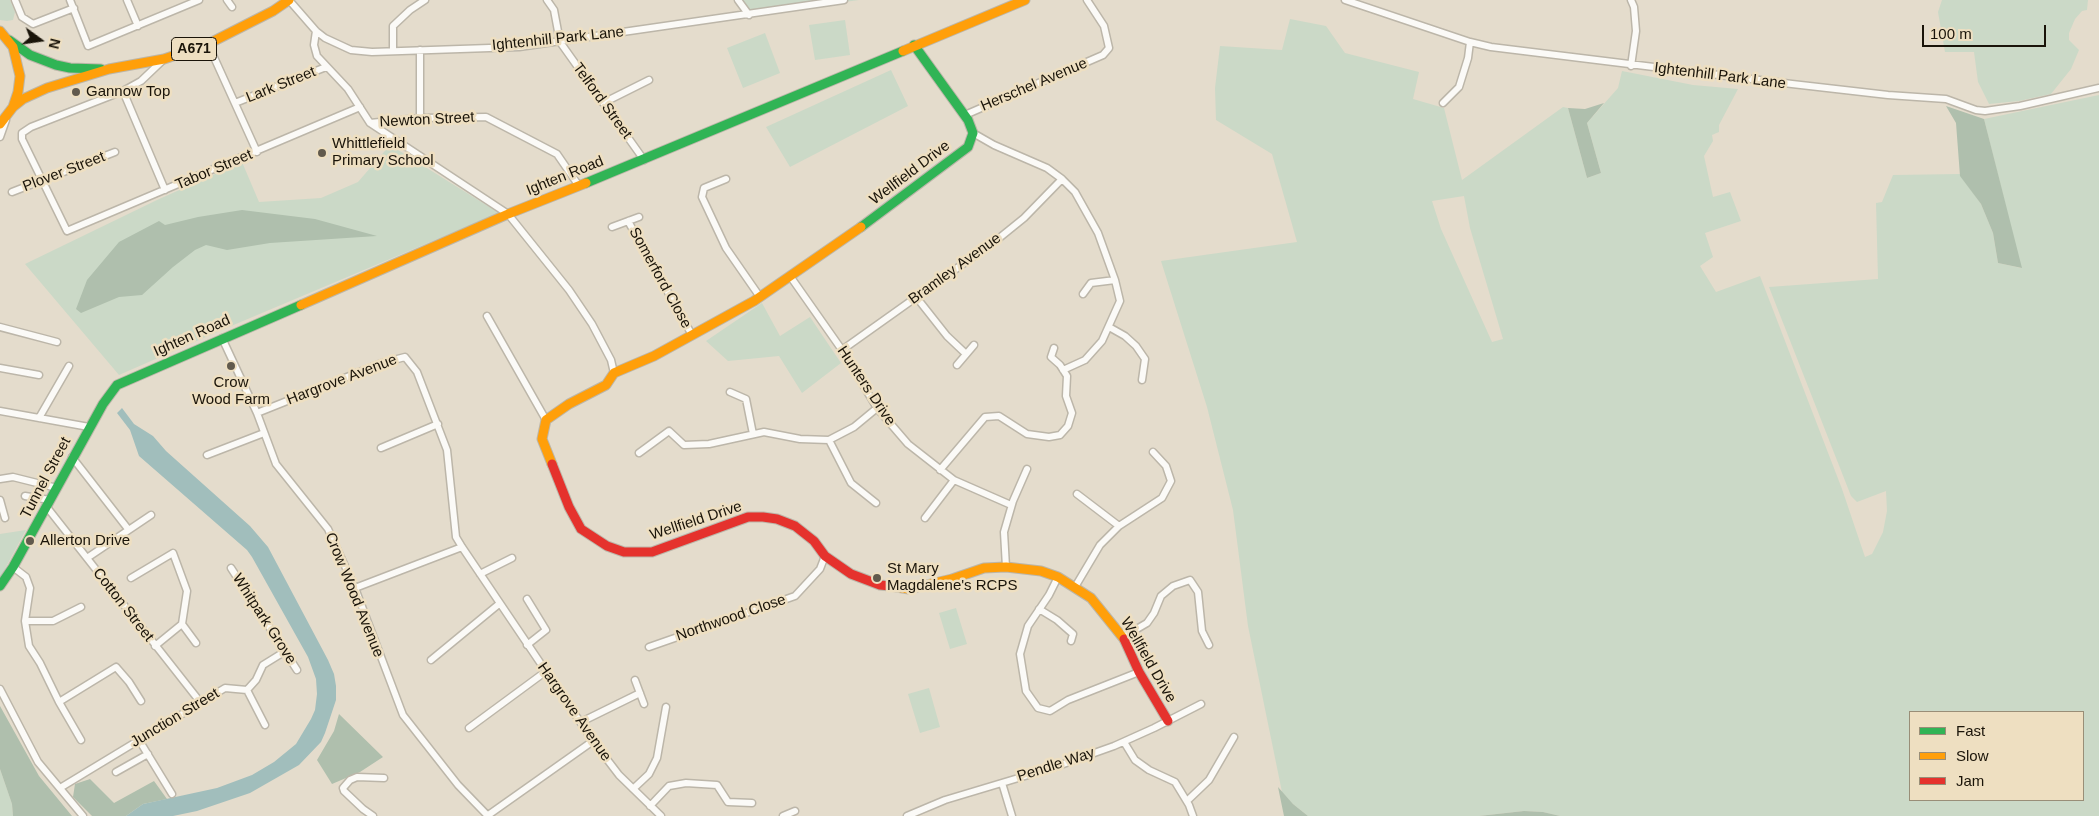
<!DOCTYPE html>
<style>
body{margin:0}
#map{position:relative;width:2099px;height:816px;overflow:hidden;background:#e4dccc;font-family:Helvetica,sans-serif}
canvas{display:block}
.legend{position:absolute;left:1909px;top:711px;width:175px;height:90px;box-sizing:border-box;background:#eedfc1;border:1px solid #998e77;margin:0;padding:6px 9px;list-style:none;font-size:15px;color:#1a1409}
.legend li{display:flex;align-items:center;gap:10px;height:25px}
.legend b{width:25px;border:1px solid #998e77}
.north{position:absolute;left:15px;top:15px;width:50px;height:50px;-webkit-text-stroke:4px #eedfc1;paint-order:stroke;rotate:104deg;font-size:14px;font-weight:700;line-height:20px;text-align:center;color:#1a1409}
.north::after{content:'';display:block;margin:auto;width:18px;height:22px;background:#1a1409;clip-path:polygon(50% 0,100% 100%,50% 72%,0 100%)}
.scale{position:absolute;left:1922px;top:25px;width:124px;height:22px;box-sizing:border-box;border:2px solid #1a1409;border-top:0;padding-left:6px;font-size:15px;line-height:18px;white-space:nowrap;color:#1a1409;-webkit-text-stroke:4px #eedfc1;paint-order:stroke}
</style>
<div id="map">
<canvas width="2099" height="816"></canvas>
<ul class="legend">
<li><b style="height:6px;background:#30b455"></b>Fast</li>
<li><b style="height:6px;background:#ff9f0a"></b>Slow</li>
<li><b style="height:6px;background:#e5322d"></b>Jam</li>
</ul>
<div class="north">N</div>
<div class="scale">100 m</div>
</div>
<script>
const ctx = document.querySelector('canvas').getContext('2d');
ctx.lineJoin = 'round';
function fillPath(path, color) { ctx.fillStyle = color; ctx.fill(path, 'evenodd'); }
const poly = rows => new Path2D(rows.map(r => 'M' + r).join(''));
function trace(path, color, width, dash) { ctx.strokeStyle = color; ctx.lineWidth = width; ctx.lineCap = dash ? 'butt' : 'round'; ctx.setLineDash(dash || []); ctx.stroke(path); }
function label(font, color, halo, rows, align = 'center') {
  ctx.font = font + ' Helvetica,sans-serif'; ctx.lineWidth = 5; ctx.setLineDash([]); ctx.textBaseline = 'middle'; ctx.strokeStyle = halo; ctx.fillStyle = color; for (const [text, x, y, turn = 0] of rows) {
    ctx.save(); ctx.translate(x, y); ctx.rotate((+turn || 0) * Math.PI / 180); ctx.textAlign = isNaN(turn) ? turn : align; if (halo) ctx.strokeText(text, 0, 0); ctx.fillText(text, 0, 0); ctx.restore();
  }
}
const green = poly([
 [0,0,10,0,15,12,13,20,7,21,0,20],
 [738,0,859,0,749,15],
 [1942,0,2088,0,2087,10,2082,11,2075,19,2069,33,2069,40,2079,50,2071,69,2051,94,2019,101,1989,104,1978,82,1974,52,1945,52,1938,12],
 [1290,19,1326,26,1345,53,1419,72,1413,99,1444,108,1462,180,1563,107,1568,108,1587,178,1601,173,1587,123,1618,88,1622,71,1693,85,1738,89,1719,125,1719,132,1712,135,1713,141,1704,156,1713,197,1730,192,1741,221,1705,233,1713,257,1700,266,1716,292,1760,276,1842,489,1865,557,1872,554,1883,532,1887,511,1886,491,1857,502,1851,496,1769,287,1878,279,1876,203,1882,202,1893,175,1960,174,1981,204,1993,233,1998,263,2021,268,1984,119,2099,95,2099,816,1560,816,1543,812,1524,811,1479,816,1308,816,1293,804,1282,792,1248,626,1233,510,1207,407,1161,261,1297,242,1272,154,1216,120,1215,88,1220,46,1282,50],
 [1464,196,1470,228,1503,339,1492,342,1441,229,1432,201],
 [1910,712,2083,712,2083,800,1910,800],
 [845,20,850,55,815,60,809,25],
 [765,33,780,73,743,88,727,48],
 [891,70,908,106,790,167,766,127],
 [390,145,499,213,224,329,119,375,25,264,157,200,242,162,259,202,321,198,358,182],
 [762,303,780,336,810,317,841,363,802,393,779,356,728,361,706,341],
 [26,530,0,578,0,534],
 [956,608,967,644,950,649,939,613],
 [929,688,940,727,920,733,908,694],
 [0,769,12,804,13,816,0,816]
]);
const forest = poly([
 [1604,103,1587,123,1601,173,1587,178,1568,108,1585,109],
 [1946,106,1984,119,2022,268,1998,263,1993,233,1981,204,1960,176,1956,123],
 [242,210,315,219,377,236,270,243,227,250,206,245,195,250,173,267,142,295,119,297,81,313,76,309,87,280,119,242,159,221,165,225,198,217],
 [0,706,39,776,72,816,13,816,12,804,0,769],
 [339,714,383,757,360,772,332,784,317,760,334,731],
 [90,779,114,803,154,781,167,799,143,804,126,816,92,816,73,797,75,784],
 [1278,787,1293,804,1308,816,1284,816],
 [1524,811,1543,812,1560,816,1479,816]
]);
const water = poly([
 [122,408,134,424,153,436,166,451,250,526,268,547,328,660,334,674,336,686,336,700,325,733,321,742,299,765,250,793,197,811,173,816,126,816,143,804,217,788,252,775,274,762,296,744,311,719,315,710,317,694,316,679,308,657,252,557,247,550,139,456,130,430,117,413]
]);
const street = poly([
 [15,0,22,17,33,24,74,8],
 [70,0,88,46,199,0],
 [127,0,138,26],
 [227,0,232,7],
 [289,0,316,31,325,38,351,50,372,52,519,47,844,0],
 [547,0,554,10,560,42,644,160],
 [738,0,749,15],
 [1345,0,1470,42,1491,47,1792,84,1888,95,1946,99,1976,110,1985,111,2020,106,2099,88],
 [316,31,314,45,317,56,348,89,370,123,508,214,569,290,592,324,611,360,614,373],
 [208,44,257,152],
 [420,50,420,118],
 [393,51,393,26,410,10,425,0],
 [162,61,141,81,123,91,31,127,22,133,22,139,67,231,360,107],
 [1631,66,1636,31,1634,7,1631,0],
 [123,91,165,190],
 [235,103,326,67],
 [603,103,649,80],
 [1443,103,1459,87,1468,58,1470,42],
 [965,115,1103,55,1109,48,1104,26,1087,0],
 [370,123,420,118,486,117,557,154,579,186],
 [973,133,994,145,1047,168,1062,179,1075,192,1098,233,1115,280,1120,301,1102,341,1085,360,1063,370],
 [0,137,6,120],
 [726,179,704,188,702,197,726,248,760,297],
 [12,192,115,152],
 [628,221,692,335],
 [612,227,639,217],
 [790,276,842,350,877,408,908,444,954,480,1011,505],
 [1083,294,1091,283,1115,280],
 [917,298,947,336,966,354],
 [487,316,546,420],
 [0,327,57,342],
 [1109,327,1125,336,1136,346,1145,359,1142,380],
 [222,338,257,413,276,464,328,529,355,588,403,715,458,785,488,816],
 [842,350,998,239,1024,218,1062,179],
 [957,365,974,345],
 [0,368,39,375],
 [730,392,746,399,753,434],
 [0,411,89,427],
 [257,413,382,363,405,357,417,372,447,450,456,537,462,547,593,741,619,775,661,816],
 [39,418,69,366],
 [829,440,851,483,876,503],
 [381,448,438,424],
 [639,453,669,431,684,445,709,444,764,432,800,439,829,440,854,427,877,408],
 [207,455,264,433],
 [72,457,128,529],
 [940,470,985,417,999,416,1027,434,1049,437,1060,435,1068,426,1072,413,1066,396,1067,376,1060,365,1051,357,1054,348],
 [0,479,13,477,57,488],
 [1077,494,1119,526],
 [25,496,50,500],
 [0,500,5,518],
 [46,506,201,703],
 [925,518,954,480],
 [87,558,151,515],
 [13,567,26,577,30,588,25,621,53,621,81,607],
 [1006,567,1004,532,1013,501,1027,469],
 [231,568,297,670],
 [480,574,512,558],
 [1058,577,1049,595,1028,626,1020,654,1026,691,1038,708,1050,711,1068,700,1139,672],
 [131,578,173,553,187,591,182,624,196,643],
 [1075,587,1100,545,1119,526,1162,498,1171,481,1166,466,1153,452],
 [355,588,462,547],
 [1039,609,1057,620,1073,634,1071,641],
 [25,621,29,646,40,663,59,702,81,740],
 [1123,637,1147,623,1154,613,1161,596,1173,586,1190,580,1198,592,1202,631,1209,645],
 [527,645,546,630,527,599],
 [155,646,182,624],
 [649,647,795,596,820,569,825,556],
 [431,660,499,604],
 [635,680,644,704],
 [0,689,38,762,83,816],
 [247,690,265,725],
 [59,702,116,667,129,682,141,701],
 [581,722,640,693],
 [469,728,545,672],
 [139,740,172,794],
 [1124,742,1135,760,1149,770,1175,782,1189,805,1193,816],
 [116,772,148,754],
 [1002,783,1012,816],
 [60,788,225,688,247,690,256,680,263,665,284,652],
 [633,789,649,774,657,758,666,707],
 [1187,801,1209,780,1234,737],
 [650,806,669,786,686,783,717,785,728,802,752,803],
 [373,816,363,809,344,791,343,788,350,780,357,777,384,778],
 [487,816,593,741],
 [783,816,795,811],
 [907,816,945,800,1055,767,1114,746,1154,728,1201,704]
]);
const fast = poly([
 [9,40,30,55,56,65,70,68,101,69],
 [586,183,903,51],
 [861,227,968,147,973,133,968,120,914,45],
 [0,586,13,567,103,404,117,385,301,305]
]);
const slow = poly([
 [0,31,13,47,20,76,18,92,13,107,0,124],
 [903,51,1025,0],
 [13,107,23,99,47,88,109,69,164,59,208,44,273,11,289,0],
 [301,305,508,214,586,183],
 [552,464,542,439,546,420,569,404,606,385,614,373,654,356,754,301,861,227],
 [890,586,909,589,952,579,984,568,1006,567,1041,571,1058,577,1091,598,1124,639]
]);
const jam = poly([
 [552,464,569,507,581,529,607,546,624,552,652,552,748,517,763,517,777,519,795,526,814,541,825,556,851,574,880,585,890,586],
 [1124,639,1139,672,1168,721]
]);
const markers = [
 [76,92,5,"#615a4d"],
 [322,153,5,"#615a4d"],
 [231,366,5,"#615a4d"],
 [30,541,5,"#615a4d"],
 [877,578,5,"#615a4d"]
];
const shields = [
 [194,49,45]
];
const shieldNames = [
 ["A671",194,49]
];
const streetNames = [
 ["Ightenhill Park Lane",558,39,-6],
 ["Ightenhill Park Lane",1720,76,7],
 ["Lark Street",281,85,-22],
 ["Herschel Avenue",1034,85,-23],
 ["Telford Street",602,101,54],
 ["Newton Street",427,120,-3],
 ["Tabor Street",214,170,-23],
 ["Plover Street",64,172,-21],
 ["Wellfield Drive",910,173,-37],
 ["Ighten Road",565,176,-22],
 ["Bramley Avenue",955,269,-36],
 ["Somerford Close",660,278,61],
 ["Ighten Road",192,336,-24],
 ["Hargrove Avenue",342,380,-21],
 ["Hunters Drive",866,386,56],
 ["Tunnel Street",46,478,-62],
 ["Wellfield Drive",696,521,-18],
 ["Crow Wood Avenue",354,595,68],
 ["Cotton Street",123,605,52],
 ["Northwood Close",731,618,-19],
 ["Whitpark Grove",264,619,57],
 ["Wellfield Drive",1148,660,60],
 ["Hargrove Avenue",574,712,55],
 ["Junction Street",175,718,-31],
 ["Pendle Way",1056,765,-18]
];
const poiNames = [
 ["Gannow Top",86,92],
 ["Whittlefield",332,144],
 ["Primary School",332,161],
 ["Crow",231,383,"center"],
 ["Wood Farm",231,400,"center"],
 ["Allerton Drive",40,541],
 ["St Mary",887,569],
 ["Magdalene's RCPS",887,586]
];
fillPath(green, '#cbd9c7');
fillPath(forest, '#afbfad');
fillPath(water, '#a1bebc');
trace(street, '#bcb6a9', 9);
trace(fast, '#bcb6a9', 11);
trace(slow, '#bcb6a9', 11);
trace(jam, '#bcb6a9', 11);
trace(street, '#fbfaf7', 6);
trace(fast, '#30b455', 9);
trace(slow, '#ff9f0a', 9);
trace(jam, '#e5322d', 9);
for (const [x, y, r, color] of markers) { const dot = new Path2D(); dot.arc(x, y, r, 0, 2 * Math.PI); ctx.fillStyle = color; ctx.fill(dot); trace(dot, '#eedfc1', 2); }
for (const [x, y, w] of shields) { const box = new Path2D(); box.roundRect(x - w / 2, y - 11.5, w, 23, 4); ctx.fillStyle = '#eedfc1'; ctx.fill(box); trace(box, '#1a1409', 1); }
label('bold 14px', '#1a1409', null, shieldNames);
label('15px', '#1a1409', '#eedfc1', streetNames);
label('15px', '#1a1409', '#eedfc1', poiNames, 'left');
</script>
